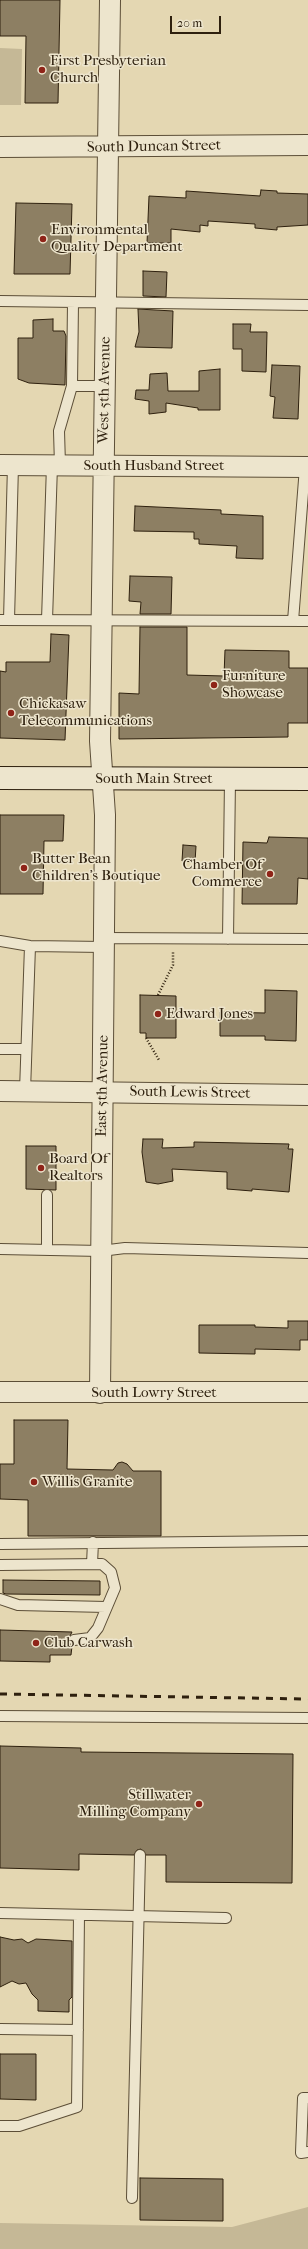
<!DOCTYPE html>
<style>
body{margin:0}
#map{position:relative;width:308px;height:2249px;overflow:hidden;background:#e4d7b2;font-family:"IM FELL French Canon",serif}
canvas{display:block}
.scale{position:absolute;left:170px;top:16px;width:51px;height:18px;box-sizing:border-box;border:2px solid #2e200e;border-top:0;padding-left:5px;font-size:12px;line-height:14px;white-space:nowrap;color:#2e200e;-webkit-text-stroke:3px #ede5cd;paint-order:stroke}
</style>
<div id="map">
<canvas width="308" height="2249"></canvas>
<div class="scale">20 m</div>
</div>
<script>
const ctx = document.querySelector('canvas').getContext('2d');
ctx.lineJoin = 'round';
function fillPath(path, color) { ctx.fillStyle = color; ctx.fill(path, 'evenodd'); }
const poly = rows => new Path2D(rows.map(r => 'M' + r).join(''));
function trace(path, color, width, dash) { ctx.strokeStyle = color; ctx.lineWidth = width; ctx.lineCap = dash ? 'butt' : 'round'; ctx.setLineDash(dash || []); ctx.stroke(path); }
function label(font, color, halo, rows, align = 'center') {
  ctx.font = font + ' "IM FELL French Canon",serif'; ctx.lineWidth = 3; ctx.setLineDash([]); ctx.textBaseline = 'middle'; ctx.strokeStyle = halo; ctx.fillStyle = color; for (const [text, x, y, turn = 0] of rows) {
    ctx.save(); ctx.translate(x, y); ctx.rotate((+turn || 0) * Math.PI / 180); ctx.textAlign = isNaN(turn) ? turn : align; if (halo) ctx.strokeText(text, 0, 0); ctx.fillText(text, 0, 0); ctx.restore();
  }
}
const green = poly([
 [0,48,22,49,21,105,0,105],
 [308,2207,308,2249,0,2249,0,2223,232,2227]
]);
const building = poly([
 [0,0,60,0,58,103,25,103,26,36,0,36,0,0],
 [261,190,277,191,277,193,308,194,308,225,277,227,277,230,255,228,255,224,208,221,208,226,200,225,200,232,171,229,171,243,147,243,149,196,186,198,186,191,260,196,261,190],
 [16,203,72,204,70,274,14,274,16,203],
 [143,271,167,272,166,297,143,296,143,271],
 [138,309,173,311,172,348,135,347,139,332,138,309],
 [53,319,53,331,64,331,66,336,65,385,29,383,18,379,18,338,33,338,33,320,53,319],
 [233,324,251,324,250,332,267,332,266,372,242,371,242,349,233,349,233,324],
 [272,365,300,366,298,419,273,418,275,397,270,396,272,365],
 [220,369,220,410,198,410,198,408,166,403,166,412,149,414,149,401,135,399,136,390,149,390,150,374,167,373,168,391,199,391,199,371,220,369],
 [135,506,221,510,221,514,263,516,263,559,236,558,237,546,199,544,199,539,194,539,194,532,134,531,135,506],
 [130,576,172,577,171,614,140,614,141,602,129,601,130,576],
 [140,627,187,627,187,675,224,676,225,650,289,651,289,668,308,668,308,723,288,723,288,737,119,739,119,693,139,694,140,627],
 [51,634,69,635,65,740,0,738,0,671,6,672,6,662,50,662,51,634],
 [0,815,64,815,63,841,44,841,43,894,0,894,0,815],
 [269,837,308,838,308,879,298,878,297,904,242,904,243,842,267,843,269,837],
 [183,845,196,846,195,862,182,861,183,845],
 [265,990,297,991,296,1041,265,1040,265,1036,220,1036,220,1012,265,1013,265,990],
 [140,995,176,996,176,1038,146,1038,146,1033,140,1033,140,995],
 [143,1139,163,1139,162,1148,194,1147,194,1142,289,1144,288,1149,293,1149,289,1192,252,1189,252,1191,227,1189,227,1172,172,1169,173,1181,158,1184,146,1182,142,1152,143,1139],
 [26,1146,56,1146,56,1190,26,1189,26,1146],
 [288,1321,308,1321,308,1340,300,1340,300,1350,255,1349,255,1354,199,1353,199,1325,255,1325,255,1327,288,1328,288,1321],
 [14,1420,68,1420,67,1469,113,1470,118,1463,122,1462,127,1464,133,1471,161,1471,161,1536,28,1536,28,1500,0,1499,0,1464,14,1464,14,1420],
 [3,1580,100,1581,100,1595,6,1594,3,1593,3,1580],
 [0,1630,72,1632,68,1640,72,1646,71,1655,50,1655,50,1662,0,1661,0,1630],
 [0,1746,81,1748,81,1752,293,1754,292,1883,166,1882,166,1855,146,1855,141,1849,137,1850,134,1855,79,1854,79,1870,0,1868,0,1746],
 [0,1937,14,1940,22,1939,28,1943,36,1939,72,1941,72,1997,69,2000,69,2012,38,2011,38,2000,32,1994,26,1983,19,1984,12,1981,0,1987,0,1937],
 [0,2054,36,2054,36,2100,0,2099,0,2054],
 [140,2178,223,2179,223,2221,140,2220,140,2178]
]);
const path = poly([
 [158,995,173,965,173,951],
 [146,1038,159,1060]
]);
const lane = poly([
 [0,301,308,305],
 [72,386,106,386],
 [60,465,59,431,72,386,73,302],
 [0,620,308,621],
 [9,620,13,465],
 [47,620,52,465],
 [293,621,305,467],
 [104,938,308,939],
 [228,939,230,779],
 [0,941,30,946,104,947],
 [0,1049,26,1049],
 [25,1091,30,946],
 [0,1249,101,1251,125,1248,308,1253],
 [47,1250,47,1195],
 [0,1544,308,1541],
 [92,1564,93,1542],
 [0,1565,102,1564,111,1572,115,1588,98,1628,90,1638,74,1640],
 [0,1599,18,1605,106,1607],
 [0,1716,308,1718],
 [0,1913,226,1918],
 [0,2029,78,2030],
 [308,2098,303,2098,301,2153,308,2152],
 [0,2126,19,2126,77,2107,79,1915],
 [132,2198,140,1855]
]);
const street = poly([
 [0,147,308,145],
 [0,465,308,467],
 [0,1091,308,1095],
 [0,1392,308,1392],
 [100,1393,105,815,100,741,110,0]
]);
const secondary = poly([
 [0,778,308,779]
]);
const rail = poly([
 [0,1694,308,1699]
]);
const markers = [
 [42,70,4,"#8f2418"],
 [43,239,4,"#8f2418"],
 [214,685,4,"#8f2418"],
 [11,713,4,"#8f2418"],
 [24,868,4,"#8f2418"],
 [270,874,4,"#8f2418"],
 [158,1014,4,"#8f2418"],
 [41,1168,4,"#8f2418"],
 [34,1482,4,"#8f2418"],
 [36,1643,4,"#8f2418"],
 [199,1804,4,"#8f2418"]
];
const poiNames = [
 ["First Presbyterian",50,61],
 ["Church",50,78],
 ["Environmental",51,230],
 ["Quality Department",51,247],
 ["Furniture",222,676],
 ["Showcase",222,693],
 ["Chickasaw",19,704],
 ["Telecommunications",19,721],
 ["Butter Bean",32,859],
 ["Children's Boutique",32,876],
 ["Chamber Of",262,865,"right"],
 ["Commerce",262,882,"right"],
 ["Edward Jones",166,1014],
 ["Board Of",49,1159],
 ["Realtors",49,1176],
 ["Willis Granite",42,1482],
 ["Club Carwash",44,1643],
 ["Stillwater",191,1795,"right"],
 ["Milling Company",191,1812,"right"]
];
const streetNames = [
 ["South Duncan Street",154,147,-1],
 ["West 5th Avenue",105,390,-89],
 ["South Husband Street",154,466],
 ["South Main Street",154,779],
 ["East 5th Avenue",103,1086,-89],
 ["South Lewis Street",190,1093,1],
 ["South Lowry Street",154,1393]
];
fillPath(green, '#c5b896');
fillPath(building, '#8d7f63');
trace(building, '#2e200e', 1);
trace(lane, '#5c4e37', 12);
trace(street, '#5c4e37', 22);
trace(secondary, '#2e200e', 24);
trace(path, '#2e200e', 2.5, [1, 2]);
trace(lane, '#ede5cd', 10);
trace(street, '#ede5cd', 20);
trace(secondary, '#ede5cd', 22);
trace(rail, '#2e200e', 3, [7, 7]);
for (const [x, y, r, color] of markers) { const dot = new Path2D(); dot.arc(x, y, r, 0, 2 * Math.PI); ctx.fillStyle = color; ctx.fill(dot); trace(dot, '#ede5cd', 1.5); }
label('15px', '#2e200e', '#ede5cd', poiNames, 'left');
label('15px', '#2e200e', '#ede5cd', streetNames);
</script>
